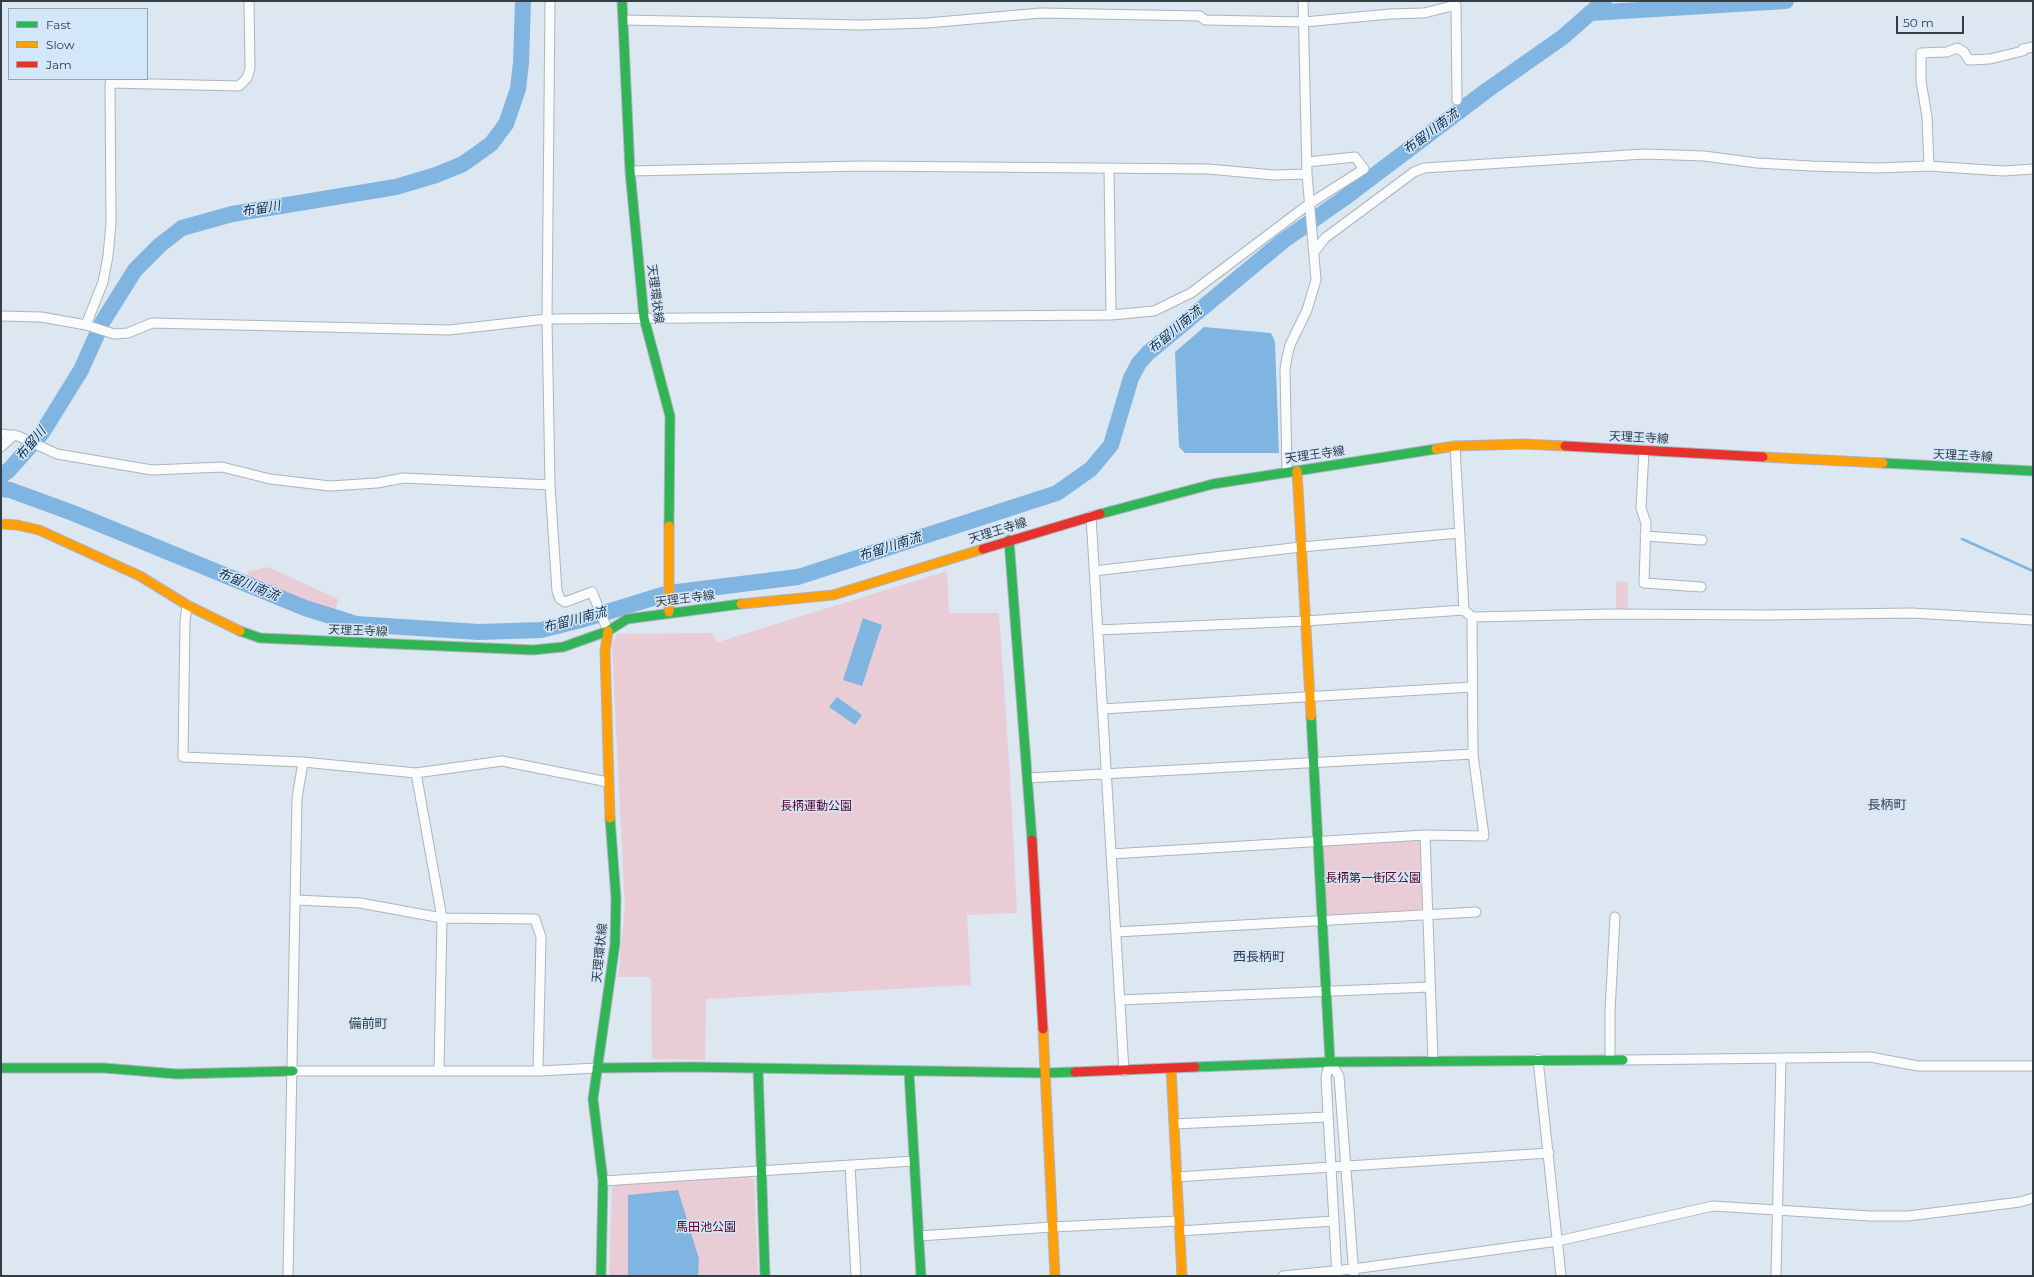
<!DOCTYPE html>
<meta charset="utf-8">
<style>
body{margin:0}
#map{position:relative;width:2034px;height:1277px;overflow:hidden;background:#dce7f1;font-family:Montserrat,sans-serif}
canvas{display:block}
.frame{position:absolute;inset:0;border:2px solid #343c44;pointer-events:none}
.legend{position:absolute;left:8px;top:8px;width:140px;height:72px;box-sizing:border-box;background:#d3e7fa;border:1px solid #93a3b1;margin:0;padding:5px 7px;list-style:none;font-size:12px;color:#343c44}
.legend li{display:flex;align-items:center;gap:8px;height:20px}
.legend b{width:20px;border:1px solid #93a3b1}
.scale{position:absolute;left:1896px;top:16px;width:68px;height:18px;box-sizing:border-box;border:2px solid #343c44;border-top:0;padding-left:5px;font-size:12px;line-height:14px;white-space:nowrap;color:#343c44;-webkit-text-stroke:3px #d3e7fa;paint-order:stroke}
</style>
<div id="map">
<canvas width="2034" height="1277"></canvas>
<div class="frame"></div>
<ul class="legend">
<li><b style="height:5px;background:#30b455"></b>Fast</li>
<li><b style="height:5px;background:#ff9f0a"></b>Slow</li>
<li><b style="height:5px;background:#e5322d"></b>Jam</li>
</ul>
<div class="scale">50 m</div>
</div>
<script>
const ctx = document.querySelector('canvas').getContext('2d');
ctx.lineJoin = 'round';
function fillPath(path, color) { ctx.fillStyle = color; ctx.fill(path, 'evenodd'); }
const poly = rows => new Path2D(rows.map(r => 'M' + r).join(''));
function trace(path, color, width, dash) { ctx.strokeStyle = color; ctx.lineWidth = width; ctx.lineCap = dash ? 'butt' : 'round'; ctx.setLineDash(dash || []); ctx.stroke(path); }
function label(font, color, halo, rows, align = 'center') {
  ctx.font = font + ' Montserrat,"Noto Sans JP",sans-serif'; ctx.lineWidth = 3; ctx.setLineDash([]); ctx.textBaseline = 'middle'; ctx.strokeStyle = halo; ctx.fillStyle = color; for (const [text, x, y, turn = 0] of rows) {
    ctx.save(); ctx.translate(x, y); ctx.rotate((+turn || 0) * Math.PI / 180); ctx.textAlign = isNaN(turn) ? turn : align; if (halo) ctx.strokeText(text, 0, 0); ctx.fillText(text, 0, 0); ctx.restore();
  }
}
const green = poly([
 [268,567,338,599,335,613,279,596,246,583,248,571],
 [947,571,949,613,999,613,1010,776,1017,913,967,915,971,985,706,999,705,1060,652,1059,651,977,618,977,625,908,612,645,617,634,711,633,718,642],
 [1616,581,1628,583,1628,612,1616,612],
 [1418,837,1421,842,1424,906,1421,913,1339,919,1326,912,1322,842],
 [747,1176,754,1180,758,1276,609,1276,612,1187,616,1183]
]);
const water = poly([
 [1204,327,1271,333,1275,342,1279,453,1185,453,1179,447,1175,352],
 [863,618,882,625,862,686,843,680],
 [837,697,862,715,855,725,829,707],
 [678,1190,699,1259,698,1276,628,1276,628,1195]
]);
const stream = poly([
 [1962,539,2033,571]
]);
const river = poly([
 [1590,13,1786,1],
 [1,476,9,470,42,433,81,370,103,321,135,270,160,245,182,228,232,214,396,187,436,175,463,164,491,144,506,124,518,89,521,63,523,1],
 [1,489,10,490,73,513,305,608,356,624,479,632,541,630,581,620,669,593,798,577,1057,493,1091,469,1111,445,1131,378,1139,363,1148,353,1283,241,1343,199,1486,91,1563,37,1604,1]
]);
const street = poly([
 [550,1,547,319,550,485,557,591,560,599,565,602,592,592,608,631],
 [624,20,861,25,927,23,1041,13,1200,16,1205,20,1304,22,1390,14,1424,13,1456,5,1457,100],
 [1929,166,1927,117,1921,81,1921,53,1947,52,1957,48,1964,52,1969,60,1990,59,2023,51,2023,49,2033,47],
 [1109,169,1111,315],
 [630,171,862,166,1208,169,1274,175,1307,174],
 [1315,251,1325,238,1414,172,1424,168,1644,154,1704,156,1757,163,1811,166,1877,168,1929,166,2003,171,2033,169],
 [1,316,41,317,86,325,114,334,128,333,152,323,449,330,547,319,1111,315,1154,311,1191,293,1309,204,1364,169,1355,157,1307,162],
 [86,325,103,282,108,256,111,223,110,83,239,86,247,78,250,68,249,1],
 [1,434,18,436,57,454,152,470,222,467,270,479,330,486,377,483,404,478,550,485],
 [1,447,14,435],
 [1644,450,1641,508,1646,523,1644,583,1701,587],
 [1287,471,1285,369,1287,357,1290,345,1307,310,1316,280,1307,174,1303,1],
 [1091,516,1124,1071],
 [1645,536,1702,540],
 [1094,571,1301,547,1460,533],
 [187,605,185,622,183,757,303,762,416,773,502,761,608,782],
 [1472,617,1612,614,1767,615,1912,613,2033,620],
 [1098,630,1305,621,1464,610],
 [1102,709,1472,687],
 [416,773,442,918,439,1071],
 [1028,778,1473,754],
 [1425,835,1433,1060],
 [1111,854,1425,835,1484,836,1473,754,1472,617,1464,610,1455,446],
 [296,900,360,903,442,918,535,919,541,937,538,1071],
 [1116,932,1476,912],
 [1120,1000,1429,987],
 [1538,1059,1561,1276],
 [1610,1059,1610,1011,1615,917],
 [1623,1060,1870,1057,1918,1066,2033,1066],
 [1330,1062,1339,1076,1354,1276],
 [1330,1062,1326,1077,1337,1276],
 [293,1071,538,1071,597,1068],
 [1174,1124,1328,1117],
 [850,1165,856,1276],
 [1176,1177,1549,1153],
 [603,1181,914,1161],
 [1179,1231,1334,1221],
 [919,1236,1052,1227,1178,1221],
 [288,1276,297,798,303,762],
 [1283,1276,1353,1269,1558,1241,1713,1206,1870,1216,1908,1216,2020,1202,2033,1198],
 [1776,1276,1781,1058]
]);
const fast = poly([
 [622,1,630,171,644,318,670,416,669,526],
 [1883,463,2033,471],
 [1100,514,1213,484,1436,449],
 [1009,540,1032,840],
 [240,631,260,638,533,650,563,647,608,631,627,619,741,604],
 [1311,716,1330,1062],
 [1195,1067,1330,1062,1623,1060],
 [1,1068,104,1068,177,1074,293,1071],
 [597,1068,692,1067,1046,1073,1075,1072],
 [758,1068,765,1276],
 [909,1072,921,1276],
 [601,1276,603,1181,593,1099,615,944,616,898,610,818]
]);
const slow = poly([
 [1436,449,1455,446,1524,444,1565,446],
 [1763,457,1883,463],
 [1297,471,1311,716],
 [1,524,17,525,39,530,140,576,187,605,240,631],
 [741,604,833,595,983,549],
 [669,612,669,526],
 [608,631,605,651,610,818],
 [1043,1029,1055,1276],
 [1171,1068,1182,1276]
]);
const jam = poly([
 [1565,446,1763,457],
 [983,549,1100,514],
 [1032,840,1043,1029],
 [1075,1072,1195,1067]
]);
const streetNames = [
 ["天理環状線",655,294,83],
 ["天理王寺線",1639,438,3],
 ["天理王寺線",1315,455,-8],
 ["天理王寺線",1963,456,3],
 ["天理王寺線",998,531,-17],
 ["天理王寺線",685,599,-7],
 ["天理王寺線",358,631,2],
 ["天理環状線",600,953,-84]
];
const parkNames = [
 ["長柄運動公園",816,806],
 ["長柄第一街区公園",1373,878],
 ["馬田池公園",706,1227]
];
const waterNames = [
 ["布留川南流",1431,132,-37],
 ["布留川",261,209,-9],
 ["布留川南流",1175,330,-40],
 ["布留川",31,444,-50],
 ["布留川南流",890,547,-18],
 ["布留川南流",248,585,22],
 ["布留川南流",575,620,-15]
];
const neighbourhoodNames = [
 ["長柄町",1887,805],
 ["西長柄町",1259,957],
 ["備前町",368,1024]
];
fillPath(green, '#e9ccd5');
fillPath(water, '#80b4e1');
trace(stream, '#80b4e1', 2.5);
trace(river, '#80b4e1', 16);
trace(street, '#acb5bd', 11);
trace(fast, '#acb5bd', 11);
trace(slow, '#acb5bd', 11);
trace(jam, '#acb5bd', 11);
trace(street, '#fafbfd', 9);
trace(fast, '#30b455', 9);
trace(slow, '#ff9f0a', 9);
trace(jam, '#e5322d', 9);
label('12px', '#343c44', '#d3e7fa', streetNames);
label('12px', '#580322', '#d3e7fa', parkNames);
label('italic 13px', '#0d2b44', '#d3e7fa', waterNames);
label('13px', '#343c44', '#d3e7fa', neighbourhoodNames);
</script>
